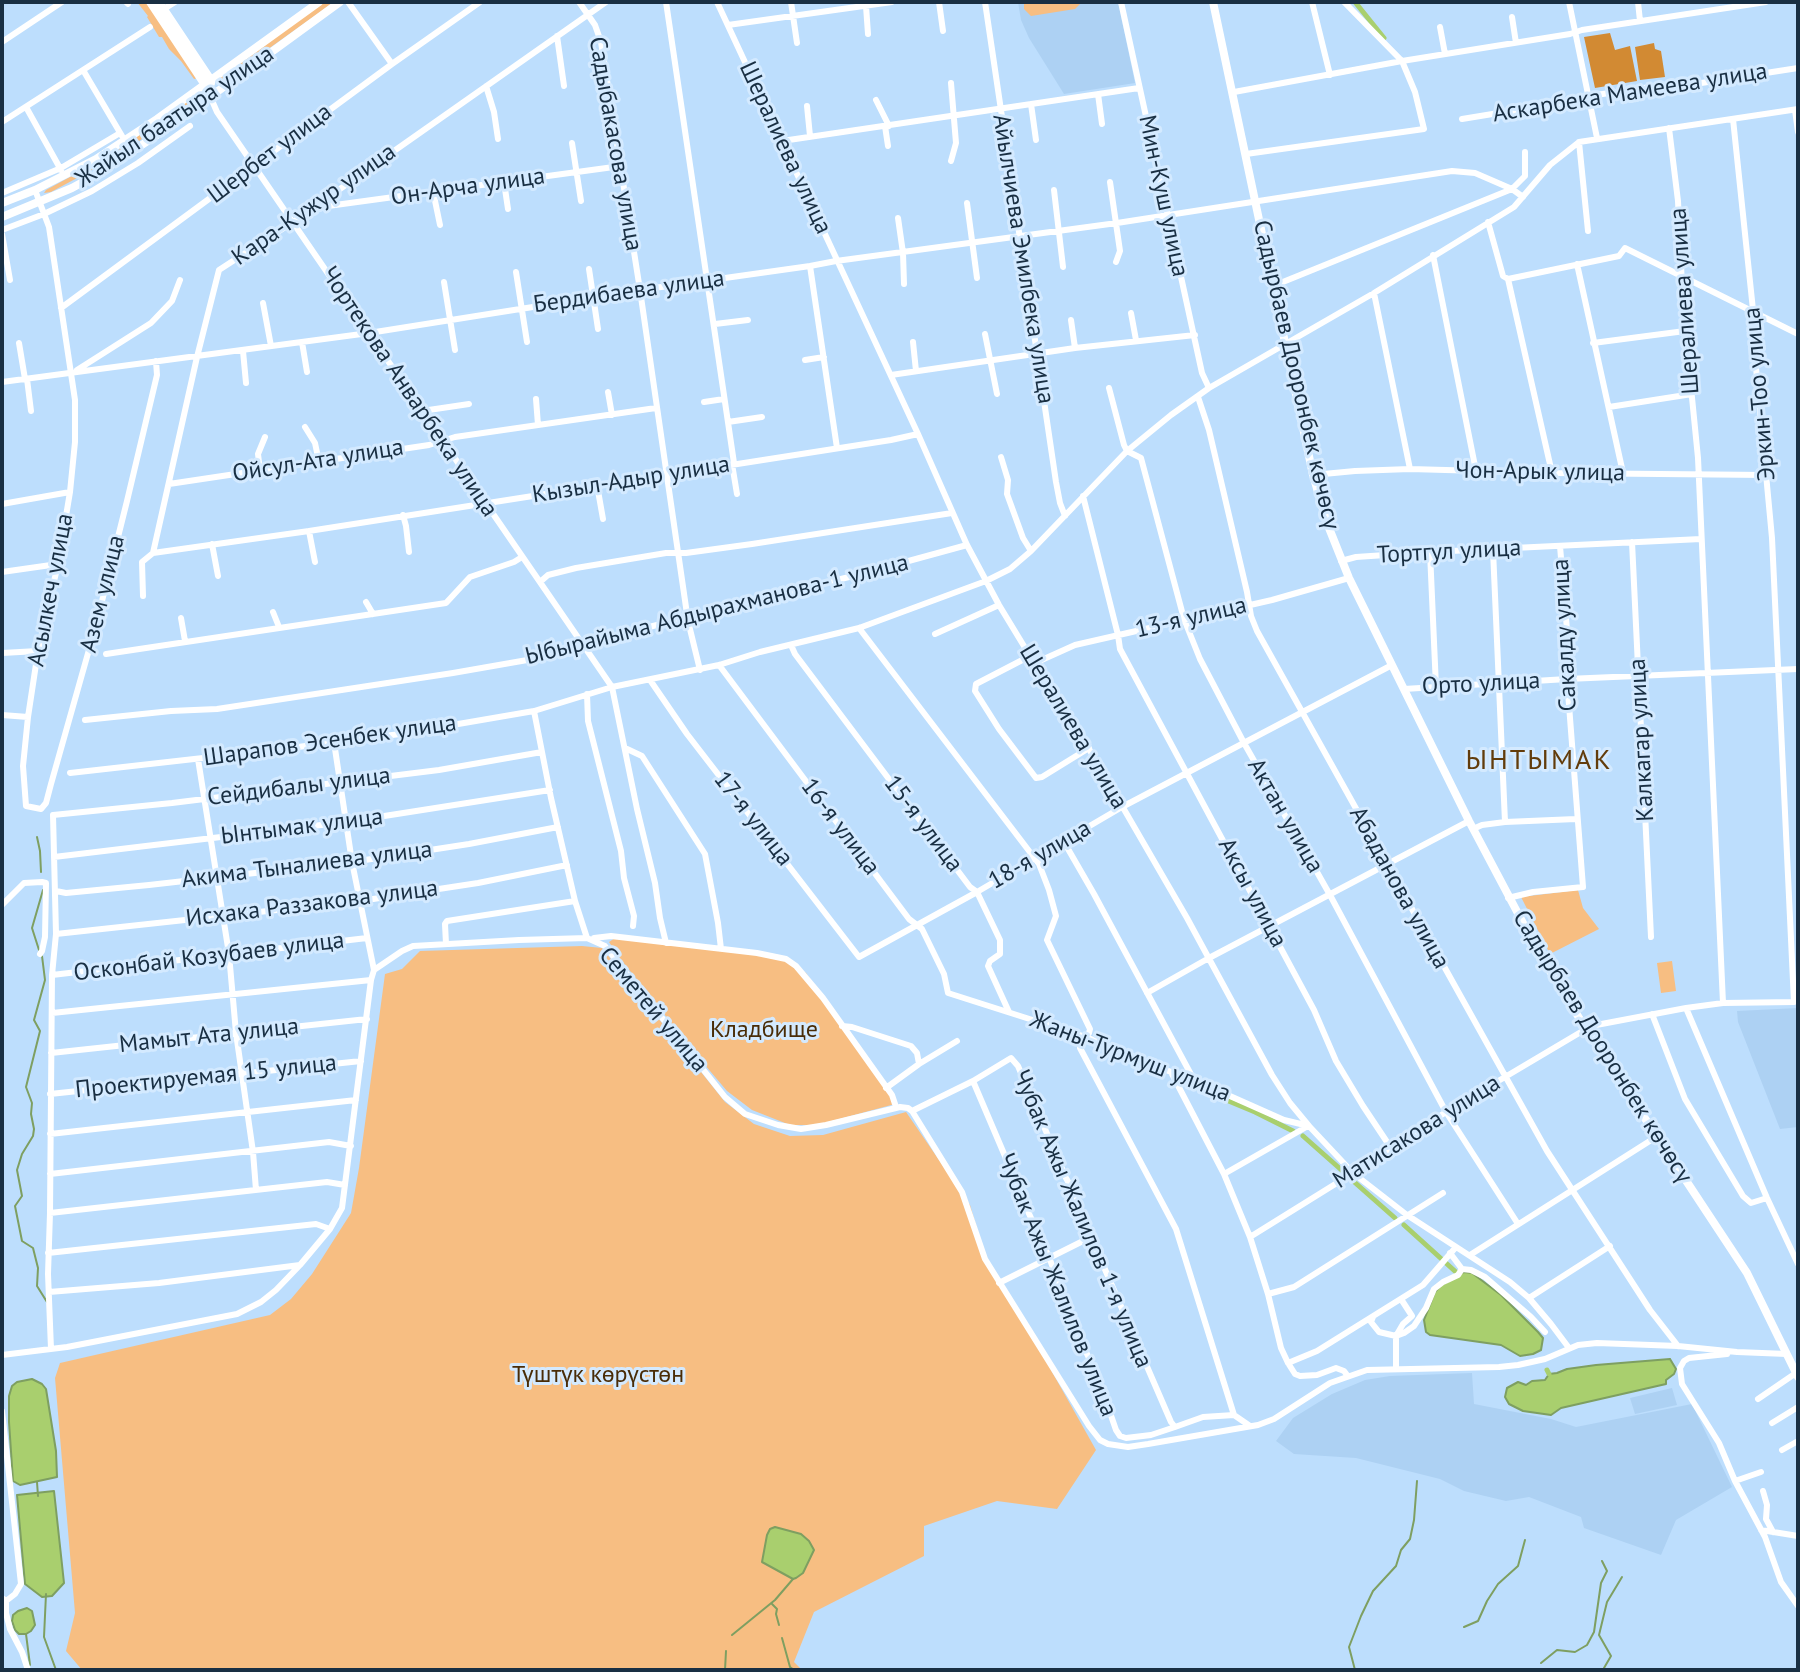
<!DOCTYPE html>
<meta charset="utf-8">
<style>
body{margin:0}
#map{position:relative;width:1800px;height:1672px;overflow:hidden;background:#bddefd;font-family:"PT Sans",sans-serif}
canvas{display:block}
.frame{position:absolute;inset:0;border:4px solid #192f43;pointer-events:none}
</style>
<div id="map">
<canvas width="1800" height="1672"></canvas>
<div class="frame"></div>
</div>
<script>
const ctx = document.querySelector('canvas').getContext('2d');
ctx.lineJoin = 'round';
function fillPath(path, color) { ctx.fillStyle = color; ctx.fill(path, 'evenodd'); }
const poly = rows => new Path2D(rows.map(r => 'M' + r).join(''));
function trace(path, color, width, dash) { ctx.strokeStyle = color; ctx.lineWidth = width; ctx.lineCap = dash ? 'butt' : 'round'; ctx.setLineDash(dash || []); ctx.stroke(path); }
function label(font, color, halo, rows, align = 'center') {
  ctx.font = font + ' "PT Sans",sans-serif'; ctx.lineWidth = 6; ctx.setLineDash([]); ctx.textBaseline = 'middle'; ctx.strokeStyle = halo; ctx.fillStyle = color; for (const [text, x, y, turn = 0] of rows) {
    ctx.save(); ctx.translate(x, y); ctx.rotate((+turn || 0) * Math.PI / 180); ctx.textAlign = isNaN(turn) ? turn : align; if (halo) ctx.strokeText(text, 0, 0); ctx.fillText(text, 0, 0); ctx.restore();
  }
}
const built = poly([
 [1018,2,1118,2,1135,83,1064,94,1029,38,1021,20],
 [1798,1008,1798,1127,1780,1129,1738,1022,1737,1011],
 [1472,1373,1474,1404,1551,1419,1576,1427,1692,1404,1732,1487,1676,1520,1661,1555,1584,1528,1581,1517,1529,1497,1506,1501,1464,1491,1440,1479,1356,1458,1294,1454,1276,1441,1293,1418,1332,1394,1365,1380,1390,1376],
 [1672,1388,1677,1405,1635,1414,1630,1398]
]);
const green = poly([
 [137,2,146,2,198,78,194,79,181,61,169,49,162,37,159,37,147,17,148,16],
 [325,2,334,2,222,82,219,77],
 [1024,2,1082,2,1075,9,1031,16,1024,9],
 [192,97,195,101,118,156,51,192,44,193,46,190,116,152],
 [1578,890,1583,908,1599,929,1550,954,1521,897],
 [615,938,783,958,806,973,891,1092,895,1104,817,1125,790,1125,752,1110,727,1091,699,1058,619,957,609,942],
 [582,946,602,948,725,1102,754,1124,790,1136,823,1135,906,1112,970,1205,988,1265,1042,1354,1096,1450,1057,1509,997,1501,924,1526,924,1556,814,1612,794,1662,802,1670,82,1670,66,1651,75,1613,55,1378,60,1363,270,1315,291,1299,312,1274,351,1213,359,1168,385,974,402,969,420,951],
 [1672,961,1676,991,1661,993,1657,963]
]);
const forest = poly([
 [1610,33,1615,50,1630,46,1637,81,1595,88,1584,37],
 [1654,43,1655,49,1661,51,1665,77,1640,80,1635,47]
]);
const water = poly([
 [1464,1272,1472,1273,1501,1295,1538,1332,1543,1338,1541,1350,1533,1354,1520,1356,1501,1345,1430,1335,1426,1332,1424,1320,1435,1292,1440,1286,1464,1272],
 [1670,1359,1676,1369,1674,1374,1666,1380,1666,1384,1561,1408,1551,1415,1523,1411,1509,1404,1505,1397,1507,1388,1518,1382,1526,1385,1532,1381,1545,1380,1549,1374,1557,1373,1567,1369,1596,1365,1670,1359],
 [32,1379,42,1384,46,1389,56,1451,57,1477,20,1485,13,1481,9,1422,9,1396,12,1386,17,1382,32,1379],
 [54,1491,64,1583,52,1596,42,1597,25,1584,17,1495,54,1491],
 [775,1527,801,1534,809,1541,814,1550,803,1573,796,1578,793,1579,762,1562,767,1535,770,1529,775,1527],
 [27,1608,32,1611,35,1625,31,1631,26,1634,19,1634,15,1630,12,1621,13,1615,18,1611,27,1608]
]);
const stream = poly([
 [37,837,40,851,41,872],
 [39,950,32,928,43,890],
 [42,956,45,980,34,1020,40,1031,26,1087,32,1103,31,1114,34,1129,33,1136,22,1154,17,1170,22,1196,15,1206,22,1241,33,1248,38,1268,37,1286,47,1302],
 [37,1482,38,1496],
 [46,1594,44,1637,56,1670],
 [772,1604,777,1609,776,1614,779,1625],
 [1464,1627,1478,1621,1487,1601,1498,1584,1518,1566,1525,1540],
 [26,1634,30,1665],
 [732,1635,775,1600,793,1579],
 [782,1638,790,1667,794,1670],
 [1541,1663,1557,1650,1575,1652,1587,1645,1594,1632,1601,1583,1607,1571,1602,1561],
 [725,1670,726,1651],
 [1355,1670,1349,1647,1361,1616,1373,1591,1396,1566,1401,1550,1410,1539,1414,1520,1417,1481],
 [1605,1670,1604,1668,1611,1656,1599,1635,1607,1602,1622,1577]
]);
const canal = poly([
 [1355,2,1384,38],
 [1195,1087,1255,1112,1293,1131],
 [1303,1136,1346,1174],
 [1352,1180,1395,1218],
 [1404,1225,1457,1273],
 [1547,1370,1549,1374]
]);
const minor = poly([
 [126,2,128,4],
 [348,2,392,64],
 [579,2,595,25,601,42,640,290,688,621,700,670],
 [666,2,734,463],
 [717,2,918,434,967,545,999,605,1030,656,1063,704,1187,918,1272,1075,1290,1103,1309,1126,1353,1173,1407,1215,1510,1282,1529,1298,1551,1324,1569,1348],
 [791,2,797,43],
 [939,2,943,31],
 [985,2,1056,482,1060,503,1065,516],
 [1121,2,1202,373,1209,388],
 [1312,2,1330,75],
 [1569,2,1597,138],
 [1638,2,1640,21],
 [866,6,868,34],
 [164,9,175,2],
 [1512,17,1516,43],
 [728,25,892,2],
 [1440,27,1445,54],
 [557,36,564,86],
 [2,42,62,2],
 [83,70,122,136],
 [486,86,494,112,498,139],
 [1234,92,1402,61,1570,34,1582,30,1766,2],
 [1098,94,1102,124],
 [210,96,217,112,612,687,637,809,655,883,660,918,666,943],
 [876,100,889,126],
 [1031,104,1036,140],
 [807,106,810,136],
 [26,107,61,170],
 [1795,110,1798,132],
 [1462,119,1584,99,1596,95,1636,89,1666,85,1682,86,1798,68],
 [1733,119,1753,310,1752,325,1772,538,1794,1002],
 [2,122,150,27],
 [885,126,888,146],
 [1669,128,1678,201,1683,307,1698,458,1723,1003],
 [782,141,1139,88],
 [1579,142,1588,231],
 [572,143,581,201],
 [1246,154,1424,129,1415,92,1402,61,1344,2],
 [951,161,956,143,951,83],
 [504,182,508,209],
 [1110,182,1120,251,1116,262],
 [35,190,49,227,75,400,75,442,70,492,58,564,38,651,28,717,23,766,26,806,41,809,46,803,51,784,96,625,127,501,157,375,156,361],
 [1054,190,1063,267],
 [433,191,440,225],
 [2,193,61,168,120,133],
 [967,203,977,278],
 [316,205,328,206,621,166],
 [898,218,903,253,904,284],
 [1488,222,1503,276,1508,279,1552,473],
 [2,230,44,214,92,191,138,163,190,126],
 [2,234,10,280],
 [1433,255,1476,471],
 [1577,264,1623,473],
 [810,266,837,448],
 [589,269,598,329],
 [516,272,527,342],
 [1508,279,1619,256,1625,248,1798,334],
 [444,282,455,350],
 [1273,286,1512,189,1525,176,1525,152],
 [1374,293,1410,469],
 [263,303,271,346],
 [61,308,392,64,480,2],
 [1131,313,1136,340],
 [1071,320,1075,348],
 [715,324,748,320],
 [985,334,997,394],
 [302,342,307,372],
 [913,342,916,371],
 [19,343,25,379],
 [1593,343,1685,331],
 [243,351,246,383],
 [805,360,824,357],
 [77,370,151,323,172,301,180,280],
 [891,375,1075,348,1195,335],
 [27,379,31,411],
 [2,382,369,333,640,290,810,266,836,261,1117,223,1452,171,1475,173,1512,189,1523,197],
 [1109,388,1124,445,1127,451,1141,458,1184,619,1200,659,1244,743,1330,895,1446,1112,1518,1224],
 [608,392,612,415],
 [1198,397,1209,430,1247,592,1251,616,1257,631,1547,1151,1650,1310,1678,1346],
 [536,399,538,425],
 [704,402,724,399],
 [1609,407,1692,394],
 [422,411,469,404],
 [728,422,762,417],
 [305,427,315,443,319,462],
 [1001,457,1008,480,1007,494,1023,538,1031,551],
 [732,464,737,494],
 [260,470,258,454,265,437],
 [1313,475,1355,471,1410,469,1552,473,1767,475],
 [169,484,429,445,455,437,656,408],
 [597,485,603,519],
 [1083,496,1118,635,1120,649,1314,1010,1336,1061,1363,1106,1391,1148],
 [2,504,70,492],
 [403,515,406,526,409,552],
 [309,531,315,562],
 [1632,542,1651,937],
 [212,544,218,576],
 [1493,550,1505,822],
 [1430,552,1436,687],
 [153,553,309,531,891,440,918,434],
 [153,553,197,357,219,270,293,222,606,2],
 [1341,561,1356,557,1430,552,1701,539],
 [2,572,58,564],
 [540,582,548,575,576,568,666,553,686,553,752,544,952,513],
 [143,596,142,562,153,553],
 [366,602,373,614],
 [273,612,279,627],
 [181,618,185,641],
 [859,628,1039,864,1049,890,1056,916,1047,940,1090,1029,1089,1033,1082,1041,1080,1048,1176,1229,1234,1415,1250,1426],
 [935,634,999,605],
 [791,645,795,654,970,887,977,892,1000,940,1000,954,990,961,988,966,1009,1012],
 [2,653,38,651],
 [106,654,446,603,470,577,514,562,522,557],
 [1030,656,976,684,975,691,999,729,1036,778,1042,777,1089,748],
 [1035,663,1075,645,1272,600,1349,578],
 [719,665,909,919,922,929,944,974,948,993,1086,1037,1171,1072,1194,1080,1284,1120,1309,1126],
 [650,680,687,734,859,957,977,892,1122,807,1392,665],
 [1404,689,1567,679,1798,669],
 [587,694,588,721,621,851,624,878,634,916,633,926],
 [534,711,551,798,575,901,587,938],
 [2,715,28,717],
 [85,720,171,711,217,709,453,673,573,652,594,642,621,634,861,574,967,545],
 [334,742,352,862,374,970],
 [625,748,642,756,705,854,718,923,721,949],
 [198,759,229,954,236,1033,253,1152,256,1190],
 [70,773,274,750,400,734,534,711,612,687,719,665,760,652,859,628,986,581,1010,569,1031,551,1127,451,1171,415,1209,388,1374,293,1514,207,1550,165,1579,142,1798,109],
 [1473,829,1482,825,1505,822,1576,819],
 [1064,842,1094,894,1194,1080],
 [54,857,346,822,550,790],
 [56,891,66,893,149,885,352,862,469,844,558,827],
 [1508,898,1533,892,1583,887,1567,679,1568,642,1560,546],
 [2,905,24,883,42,882,46,883,45,937,42,951,40,954],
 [56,934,360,901,478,883,567,865],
 [594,938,611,936,757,953,786,959,796,966,823,998,892,1095,895,1104],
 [446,944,445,924,447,921,575,901],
 [52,975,367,938],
 [1147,993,1209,958,1469,821],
 [1686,1008,1767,1198,1798,1264],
 [52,1013,371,980],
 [1652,1014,1685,1099,1743,1196,1751,1203,1767,1198],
 [842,1026,852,1027,911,1046,917,1053,919,1064],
 [51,1053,367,1019],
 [1171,1072,1224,1174,1250,1237,1268,1294,1281,1348,1288,1363,1295,1374,1300,1376,1317,1375,1336,1368,1344,1371,1347,1375],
 [973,1081,1019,1189,1025,1205,1049,1257,1078,1336,1096,1372,1116,1430,1120,1436,1126,1438,1151,1435,1175,1427],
 [886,1088,919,1064,957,1041],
 [50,1094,361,1061],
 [912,1111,973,1081,1011,1058,1018,1066,1066,1178,1075,1194,1091,1237,1171,1422,1175,1427,1203,1417,1234,1415],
 [50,1134,356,1100],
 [50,1174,329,1142,351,1146],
 [1224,1174,1308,1126],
 [50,1213,327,1182,345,1185],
 [1250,1237,1353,1173,1446,1112,1591,1026,1686,1008,1723,1003,1794,1002],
 [48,1253,316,1224,330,1229],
 [1450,1253,1462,1269,1471,1270,1485,1277,1531,1317,1545,1332],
 [1470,1255,1656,1137],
 [999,1283,1091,1237],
 [49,1292,159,1283,300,1265],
 [1268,1294,1294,1287,1443,1193],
 [1529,1298,1610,1246],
 [1373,1317,1371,1322,1379,1332,1396,1336,1403,1324,1412,1316,1401,1299],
 [51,1349,48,1274,50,1213,52,975,56,934,53,815,172,803,342,782,439,770,542,752],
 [1727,1354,1689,1358,1684,1361,1680,1368,1682,1384,1719,1443,1735,1481,1765,1537,1781,1582,1798,1606],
 [2,1355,67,1347,237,1314,261,1302,276,1290,300,1265,330,1229,342,1208,371,980,374,970,402,951,413,946,519,940,587,938,605,946,725,1097,745,1114,778,1125,801,1129,826,1125,900,1107,908,1108,912,1111,962,1192,985,1259,1089,1426,1100,1440,1108,1444,1128,1447,1148,1444,1258,1425,1274,1419,1330,1383,1367,1370,1499,1367,1518,1365,1545,1359,1578,1345,1597,1343,1678,1346,1737,1352,1787,1354],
 [1288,1363,1317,1351,1423,1285,1456,1247],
 [1396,1368,1396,1336,1404,1333,1414,1326,1426,1308,1434,1289,1443,1282,1458,1275,1462,1269],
 [1758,1399,1796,1373],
 [2,1411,21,1584,15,1594,6,1601],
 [1772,1423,1798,1407],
 [1782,1450,1798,1441],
 [1735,1481,1761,1472],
 [1763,1491,1767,1505,1766,1519,1773,1532],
 [1761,1530,1798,1536],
 [2,1598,6,1601,6,1613,10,1629,22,1652,28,1670]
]);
const major = poly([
 [150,2,207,88],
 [159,2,211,80,211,83],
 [1213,2,1313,475,1327,523,1349,578,1469,821,1540,955,1586,1029,1747,1273,1798,1377],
 [2,203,35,190,96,159,157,119,319,2],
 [2,217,72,188,101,172,166,129,340,2]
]);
const streetNames = [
 ["Аскарбека Мамеева улица",1630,93,-9],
 ["Жайыл баатыра улица",175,117,-34],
 ["Садыбакасова улица",615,144,80],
 ["Шералиева улица",785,148,65],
 ["Шербет улица",270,154,-37],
 ["Он-Арча улица",468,187,-8],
 ["Мин-Куш улица",1163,196,78],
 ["Кара-Кужур улица",314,205,-35],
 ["Айылчиева Эмилбека улица",1023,259,81],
 ["Бердибаева улица",629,292,-8],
 ["Шералиева улица",1685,301,-94],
 ["Садырбаев Дооронбек көчөсү",1296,375,77],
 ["Чортекова Анварбека улица",409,392,56],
 ["Эркин-Тоо улица",1760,394,-95],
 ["Ойсул-Ата улица",318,461,-9],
 ["Чон-Арык улица",1540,472,1],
 ["Кызыл-Адыр улица",631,480,-9],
 ["Тортгул улица",1449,552,-3],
 ["Асылкеч улица",51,590,-79],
 ["Азем улица",103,594,-76],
 ["Ыбырайыма Абдырахманова-1 улица",717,610,-14],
 ["13-я улица",1191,618,-13],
 ["Сакалду улица",1565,635,-93],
 ["Орто улица",1481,684,-3],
 ["Шералиева улица",1073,727,59],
 ["Калкагар улица",1642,740,-93],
 ["Шарапов Эсенбек улица",330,741,-8],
 ["Сейдибалы улица",299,787,-7],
 ["Актан улица",1285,816,60],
 ["17-я улица",753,819,52],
 ["15-я улица",923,824,53],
 ["Ынтымак улица",302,827,-7],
 ["16-я улица",840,827,53],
 ["18-я улица",1040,855,-30],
 ["Акима Тыналиева улица",307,865,-7],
 ["Абаданова улица",1399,888,61],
 ["Аксы улица",1252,893,62],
 ["Исхака Раззакова улица",312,904,-7],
 ["Осконбай Козубаев улица",209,957,-7],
 ["Семетей улица",653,1010,50],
 ["Мамыт Ата улица",209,1036,-6],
 ["Садырбаев Дооронбек көчөсү",1602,1047,58],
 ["Жаны-Турмуш улица",1130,1057,21],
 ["Проектируемая 15 улица",206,1077,-6],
 ["Матисакова улица",1417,1132,-32],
 ["Чубак Ажы Жалилов 1-я улица",1082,1219,67],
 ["Чубак Ажы Жалилов улица",1057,1285,68]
];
const parkNames = [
 ["Кладбище",764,1030],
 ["Түштүк көрүстөн",598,1375]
];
const quarterNames = [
 ["ЫНТЫМАК",1539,761]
];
fillPath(built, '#add1f3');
fillPath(green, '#f7be82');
fillPath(forest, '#d28a33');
fillPath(water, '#a9cf6e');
trace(water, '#7e9f61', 2);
trace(stream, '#7e9f61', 2);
trace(canal, '#a9cf6e', 5);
trace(minor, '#fff', 6);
trace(major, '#fff', 8);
label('24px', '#192f43', '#d4eaff', streetNames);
label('24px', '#492c07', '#d4eaff', parkNames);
ctx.letterSpacing = '2px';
label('28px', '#623c0b', '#d4eaff', quarterNames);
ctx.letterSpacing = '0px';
</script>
